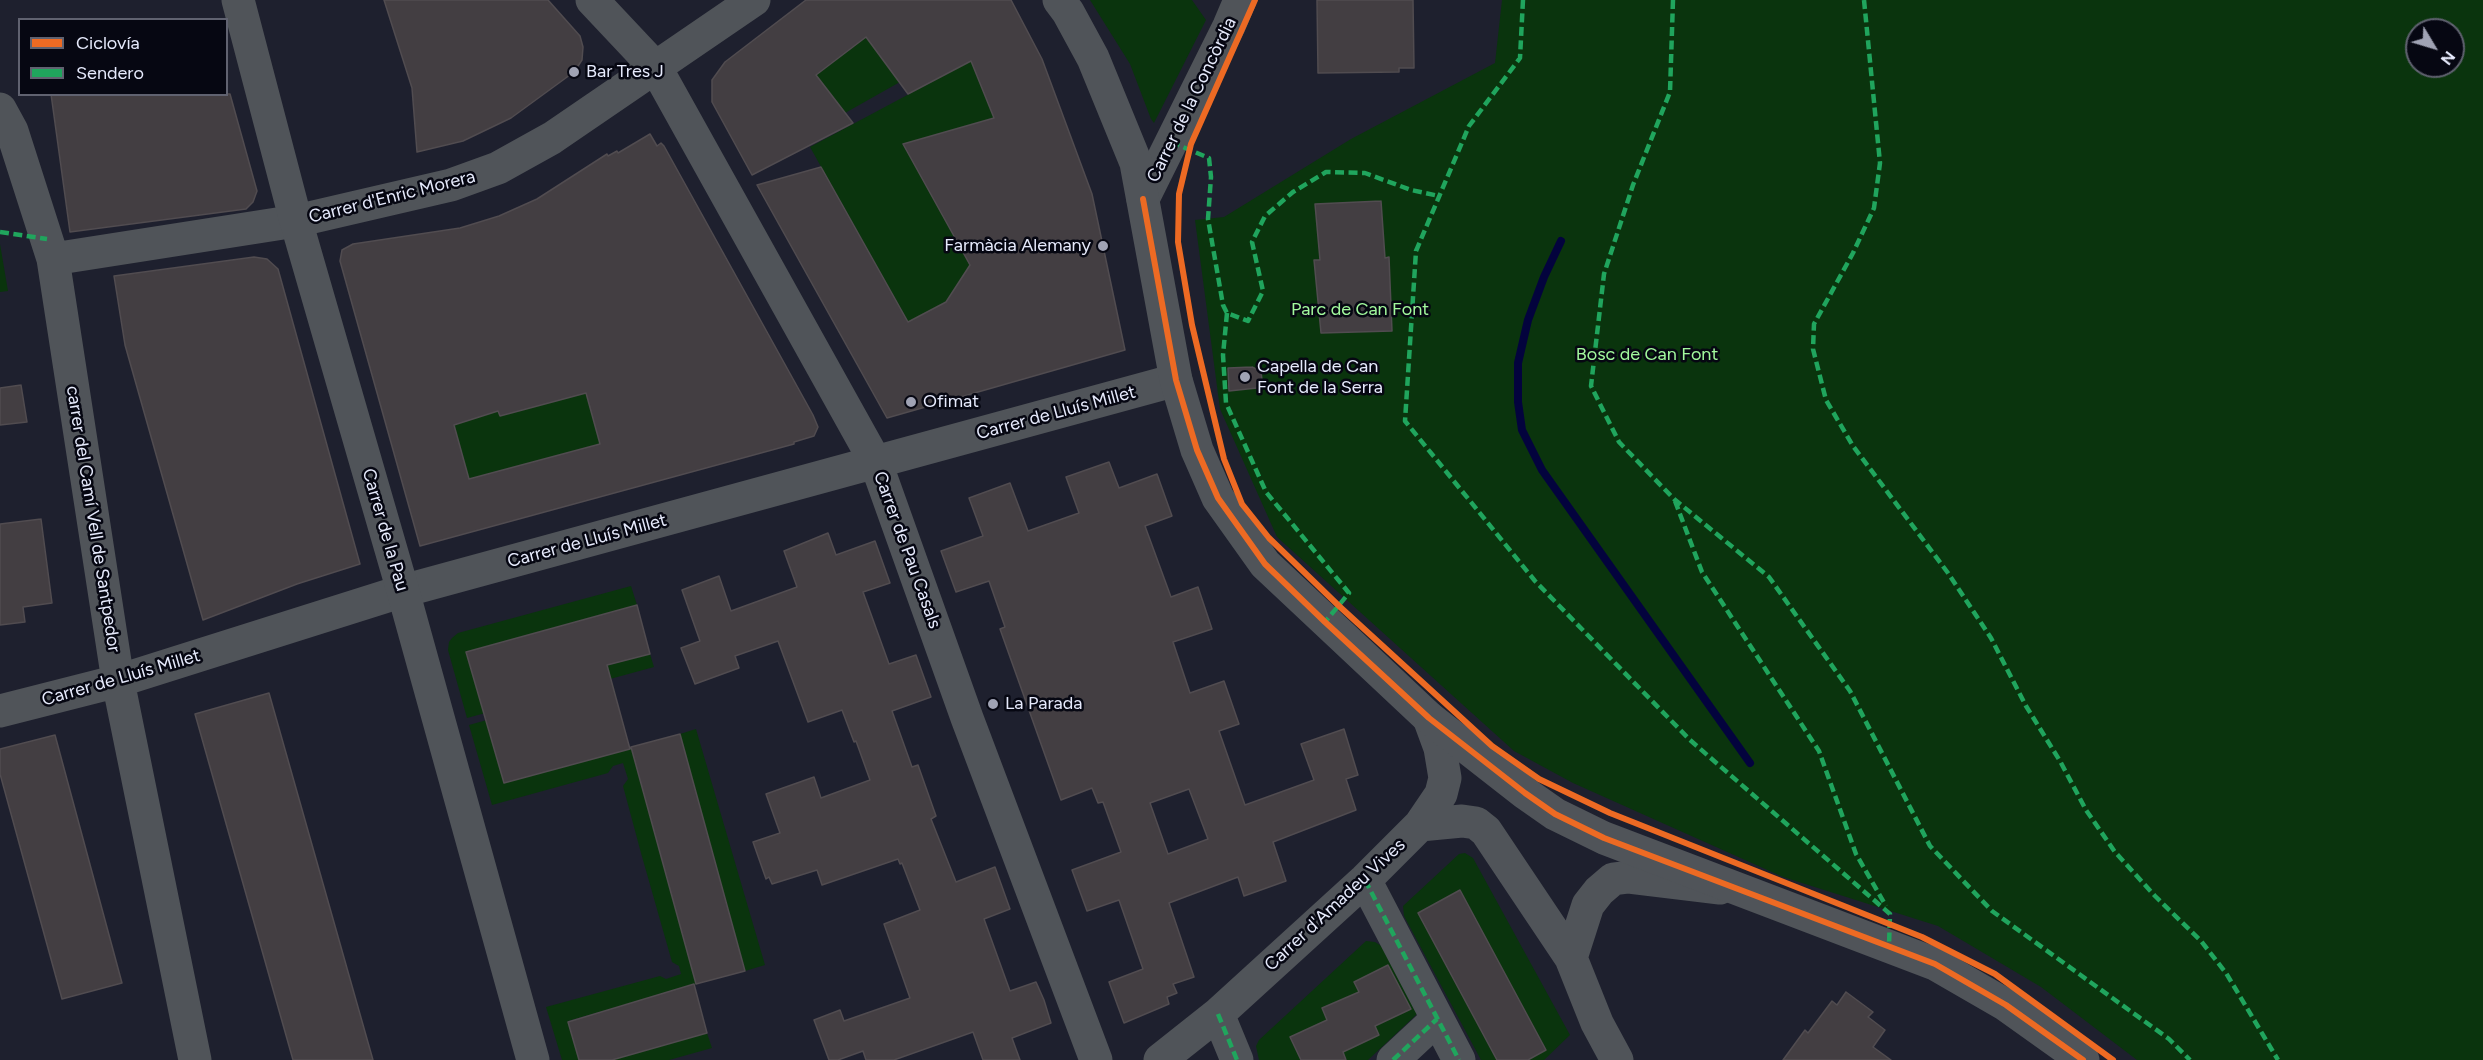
<!DOCTYPE html>
<meta charset="utf-8">
<style>
body{margin:0}
#map{position:relative;width:2483px;height:1060px;overflow:hidden;background:#1e202e;font-family:Figtree,sans-serif}
canvas{display:block}
.legend{position:absolute;left:18px;top:18px;width:210px;height:78px;box-sizing:border-box;background:#060712;border:2px solid #606270;margin:0;padding:8px 10px;list-style:none;font-size:18px;color:#e6eafc}
.legend li{display:flex;align-items:center;gap:12px;height:30px}
.legend b{width:30px;border:2px solid #606270}
.north{position:absolute;left:2405px;top:18px;width:60px;height:60px;box-sizing:border-box;background:#060712;border:2px solid #606270;border-radius:50%;rotate:128deg;font-size:16px;font-weight:700;line-height:24px;text-align:center;color:#e6eafc}
.north::after{content:'';display:block;margin:auto;width:21px;height:27px;background:#a0a3b4;clip-path:polygon(50% 0,100% 100%,50% 72%,0 100%)}
</style>
<div id="map">
<canvas width="2483" height="1060"></canvas>
<ul class="legend">
<li><b style="height:8px;background:#ed6a23"></b>Ciclovía</li>
<li><b style="height:8px;background:#20a55d"></b>Sendero</li>
</ul>
<div class="north">N</div>
</div>
<script>
const ctx = document.querySelector('canvas').getContext('2d');
ctx.lineJoin = 'round';
function fillPath(path, color) { ctx.fillStyle = color; ctx.fill(path, 'evenodd'); }
const poly = rows => new Path2D(rows.map(r => 'M' + r).join(''));
function trace(path, color, width, dash) { ctx.strokeStyle = color; ctx.lineWidth = width; ctx.lineCap = dash ? 'butt' : 'round'; ctx.setLineDash(dash || []); ctx.stroke(path); }
function label(font, color, halo, rows, align = 'center') {
  ctx.font = font + ' Figtree,sans-serif'; ctx.lineWidth = 5; ctx.setLineDash([]); ctx.textBaseline = 'middle'; ctx.strokeStyle = halo; ctx.fillStyle = color; for (const [text, x, y, turn = 0] of rows) {
    ctx.save(); ctx.translate(x, y); ctx.rotate((+turn || 0) * Math.PI / 180); ctx.textAlign = isNaN(turn) ? turn : align; if (halo) ctx.strokeText(text, 0, 0); ctx.fillText(text, 0, 0); ctx.restore();
  }
}
const green = poly([
 [1090,0,1192,0,1206,20,1154,123,1151,119,1130,64],
 [1502,0,2483,0,2483,1060,2137,1060,2041,987,1938,926,1783,877,1573,783,1514,751,1277,537,1220,409,1195,220,1224,217,1351,139,1495,63],
 [2417,30,2453,30,2453,66,2417,66],
 [866,37,900,82,845,113,816,75],
 [971,61,994,118,904,144,970,266,946,302,908,322,810,147],
 [0,244,8,291,0,292],
 [586,392,628,420,596,430,600,444,462,481,454,425,497,409,500,416],
 [631,586,637,605,466,652,480,700,650,654,654,667,467,718,448,650,449,642,452,638,458,633],
 [613,685,617,700,512,728,629,748,631,747,697,984,568,1021,579,1060,562,1060,546,1007,660,976,666,979,681,974,679,966,672,962,641,853,623,786,628,779,623,763,613,766,608,773,492,805,469,725],
 [696,729,765,965,745,971,680,734],
 [1465,853,1473,858,1570,1035,1544,1060,1481,1060,1404,916,1403,906,1459,854],
 [1366,941,1375,942,1383,947,1417,1013,1416,1015,1368,1060,1259,1060,1256,1046,1259,1040],
 [707,1033,712,1048,669,1060,612,1060]
]);
const stream = poly([
 [1561,241,1544,277,1528,320,1518,363,1518,402,1522,430,1542,470,1750,763]
]);
const building = poly([
 [384,0,548,0,580,36,583,47,582,60,574,72,511,118,463,141,417,152,412,88,384,0],
 [806,0,1011,0,1042,59,1092,194,1125,350,887,418,757,185,821,167,908,322,946,302,970,265,903,144,994,118,971,61,908,94,866,37,816,75,853,123,752,175,712,102,712,80,725,62,806,0],
 [1317,0,1413,0,1414,68,1399,68,1399,72,1318,73,1317,0],
 [51,94,230,94,257,191,253,202,246,209,70,232,51,94],
 [650,134,657,146,661,143,664,146,813,415,818,427,814,436,794,442,794,444,420,546,340,261,342,250,353,244,460,228,499,216,537,199,607,154,608,156,617,151,618,153,650,134],
 [586,393,600,444,469,479,454,425,498,411,500,416,586,393],
 [1381,201,1385,258,1389,257,1392,331,1321,333,1314,260,1320,260,1315,204,1381,201],
 [254,257,267,259,278,269,360,564,297,584,203,620,125,345,114,276,254,257],
 [1252,367,1261,371,1262,380,1257,388,1229,391,1228,368,1252,367],
 [21,385,27,422,0,425,0,388,21,385],
 [1109,462,1119,488,1157,474,1172,516,1145,526,1171,597,1198,587,1212,629,1173,642,1190,693,1224,681,1239,724,1219,731,1245,805,1314,780,1301,744,1344,729,1358,775,1346,779,1356,810,1273,842,1286,881,1244,896,1238,877,1169,903,1194,977,1173,984,1177,993,1167,997,1169,1004,1124,1023,1109,982,1143,969,1119,900,1087,911,1072,870,1121,852,1103,802,1098,803,1092,788,1061,800,1000,629,1005,627,989,581,956,592,941,551,983,536,969,498,1010,483,1028,531,1079,513,1066,477,1109,462],
 [1189,789,1208,839,1168,854,1150,803,1189,789],
 [41,519,52,603,23,607,25,622,0,625,0,524,41,519],
 [828,533,836,555,875,541,890,583,863,592,889,664,916,655,931,697,892,711,912,767,918,765,936,816,931,819,956,882,995,867,1010,909,984,919,1010,991,1036,982,1044,1000,1051,1023,1012,1038,1020,1060,983,1060,973,1032,894,1060,866,1060,863,1051,838,1060,829,1060,814,1020,840,1010,844,1021,910,998,884,924,920,910,902,863,900,864,898,859,822,885,817,870,772,884,769,877,766,879,753,842,780,833,766,794,814,777,821,798,870,780,856,741,854,742,842,710,808,722,778,641,735,656,739,668,695,684,681,648,700,641,682,590,719,576,731,611,797,587,784,551,828,533],
 [637,605,650,654,607,665,630,749,504,783,466,652,637,605],
 [269,693,373,1060,293,1060,195,714,269,693],
 [680,734,745,971,696,984,631,747,680,734],
 [55,735,122,983,62,999,0,774,0,749,55,735],
 [1460,890,1546,1050,1528,1060,1497,1060,1418,913,1460,890],
 [1388,965,1411,1009,1375,1026,1379,1035,1343,1052,1346,1060,1301,1060,1290,1037,1327,1020,1322,1008,1359,992,1354,982,1388,965],
 [694,984,707,1033,612,1060,579,1060,568,1022,694,984],
 [1846,992,1873,1012,1868,1017,1885,1030,1873,1047,1891,1060,1783,1060,1805,1030,1808,1033,1832,1001,1837,1005,1846,992]
]);
const minor = poly([
 [592,0,656,68,876,463,967,718,1096,1060],
 [0,109,12,131,53,259,118,681,195,1060],
 [1143,199,1229,26,1240,0],
 [53,259,296,221,451,185,498,168,552,138,754,0],
 [0,711,118,681,403,591,1176,380],
 [1420,825,1462,821,1476,823,1486,831,1571,958,1597,1023,1617,1060],
 [1365,880,1459,1060],
 [1571,958,1588,905,1599,891,1613,879,1629,877,1720,888],
 [1218,1014,1237,1060],
 [1160,1060,1218,1014,1365,880,1420,825,1441,794,1445,778,1440,748,1429,718],
 [1393,1060,1437,1019]
]);
const tertiary = poly([
 [238,0,296,221,403,591,533,1060],
 [1059,0,1068,12,1093,58,1136,163,1176,380,1197,450,1218,498,1265,564,1429,718,1525,793,1555,814,1604,838,1935,964,2006,1005,2083,1060]
]);
const quiet = poly([
 [1523,0,1520,58,1469,126,1416,251,1405,421,1535,581,1690,740,1890,914,1889,946],
 [1673,0,1670,92,1633,185,1604,274,1591,386,1619,442,1674,499,1769,577,1850,691,1930,846,1992,911,2169,1039,2190,1060],
 [1864,0,1880,163,1874,208,1853,253,1814,324,1813,349,1826,400,1853,446,1948,573,1991,638,2026,706,2060,761,2086,810,2115,852,2155,896,2201,941,2226,973,2278,1060],
 [1171,142,1209,158,1211,177,1208,219,1223,305,1227,313,1248,321,1263,291,1252,242,1265,216,1293,192,1326,172,1365,173,1411,190,1439,196],
 [0,232,47,239],
 [1227,313,1223,355,1226,403,1266,492,1349,593,1325,622],
 [1675,501,1702,572,1819,751,1856,854,1886,906],
 [1365,880,1459,1060],
 [1218,1014,1237,1060],
 [1393,1060,1437,1019]
]);
const cycleway = poly([
 [1255,0,1191,144,1179,194,1178,242,1192,325,1224,459,1242,504,1269,538,1339,606,1492,746,1539,779,1610,813,1922,937,1995,974,2113,1060],
 [1143,199,1176,380,1197,450,1218,498,1265,564,1325,622,1429,718,1525,793,1555,814,1604,838,1935,964,2006,1005,2083,1060]
]);
const markers = [
 [574,72,6,"#a0a3b4"],
 [1103,246,6,"#a0a3b4"],
 [1245,377,6,"#a0a3b4"],
 [911,402,6,"#a0a3b4"],
 [993,704,6,"#a0a3b4"]
];
const poiNames = [
 ["Bar Tres J",586,72],
 ["Farmàcia Alemany",1091,246,"right"],
 ["Capella de Can",1257,367],
 ["Font de la Serra",1257,388],
 ["Ofimat",923,402],
 ["La Parada",1005,704]
];
const streetNames = [
 ["Carrer de la Concòrdia",1192,100,-64],
 ["Carrer d'Enric Morera",392,197,-14],
 ["Carrer de Lluís Millet",1056,413,-15],
 ["carrer del Camí Vell de Santpedor",93,519,81],
 ["Carrer de la Pau",385,530,74],
 ["Carrer de Lluís Millet",587,541,-15],
 ["Carrer de Pau Casals",907,550,70],
 ["Carrer de Lluís Millet",121,678,-16],
 ["Carrer d'Amadeu Vives",1335,905,-43]
];
const parkNames = [
 ["Parc de Can Font",1360,310],
 ["Bosc de Can Font",1647,355]
];
fillPath(green, '#0a340d');
trace(stream, '#03033d', 8);
fillPath(building, '#433e42');
trace(building, '#514c50', 1.5);
trace(minor, '#505459', 33);
trace(tertiary, '#505459', 33);
trace(quiet, '#20a55d', 4.5, [9, 4.5]);
trace(cycleway, '#ed6a23', 6);
for (const [x, y, r, color] of markers) { const dot = new Path2D(); dot.arc(x, y, r, 0, 2 * Math.PI); ctx.fillStyle = color; ctx.fill(dot); trace(dot, '#060712', 2); }
label('18px', '#e6eafc', '#060712', poiNames, 'left');
label('18px', '#e6eafc', '#060712', streetNames);
label('18px', '#a2f99d', '#060712', parkNames);
</script>
